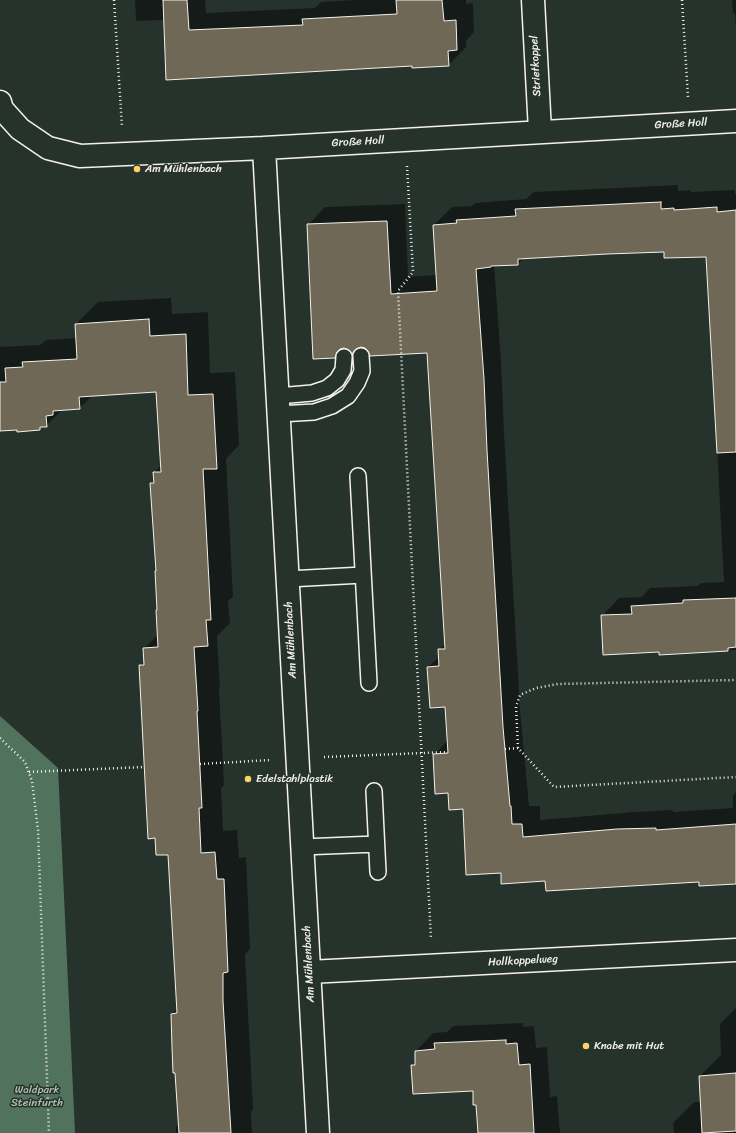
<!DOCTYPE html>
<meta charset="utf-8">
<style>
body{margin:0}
canvas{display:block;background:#26332d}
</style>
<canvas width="736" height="1133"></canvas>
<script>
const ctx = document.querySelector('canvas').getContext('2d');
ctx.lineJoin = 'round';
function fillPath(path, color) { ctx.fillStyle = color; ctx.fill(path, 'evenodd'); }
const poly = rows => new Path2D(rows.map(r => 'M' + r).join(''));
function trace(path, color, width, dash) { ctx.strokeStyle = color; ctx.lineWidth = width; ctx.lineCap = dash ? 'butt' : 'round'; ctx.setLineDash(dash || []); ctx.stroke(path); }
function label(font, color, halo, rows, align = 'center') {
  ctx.font = font + ' Sriracha,sans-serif'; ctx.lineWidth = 3; ctx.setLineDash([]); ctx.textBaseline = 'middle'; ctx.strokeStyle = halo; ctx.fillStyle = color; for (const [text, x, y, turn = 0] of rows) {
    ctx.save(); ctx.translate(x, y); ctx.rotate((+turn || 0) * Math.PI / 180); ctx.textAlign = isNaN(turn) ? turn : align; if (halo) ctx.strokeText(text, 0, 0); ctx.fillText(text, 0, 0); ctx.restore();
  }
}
const green = poly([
 [0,716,58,768,75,1133,0,1133]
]);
const shadow = poly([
 [135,0,205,0,206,13,315,8,321,2,354,0,466,0,466,4,473,3,474,32,466,41,466,47,449,65,413,65,167,79,164,20,136,21],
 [732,0,736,0,736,30,735,13,733,14],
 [678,185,678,191,691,190,691,192,735,190,735,194,736,194,736,650,660,654,660,651,602,616,619,598,642,597,650,588,698,586,701,583,724,582,707,256,664,251,524,258,518,264,494,265,501,361,504,432,520,709,529,806,540,806,540,820,635,812,673,810,673,812,733,808,733,795,736,792,736,883,700,881,546,880,502,872,464,808,449,792,434,755,448,740,446,706,428,667,440,656,439,650,446,643,428,352,359,347,353,353,350,349,344,347,334,357,308,225,325,207,405,204,408,277,437,275,434,225,452,207,472,206,475,203,526,199,534,192],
 [171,298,172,314,208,312,210,373,235,372,239,445,226,459,233,597,228,601,230,623,217,636,220,688,219,689,224,785,221,788,223,831,237,830,239,858,246,857,250,949,245,954,253,1109,251,1112,252,1133,176,1133,176,1127,179,1124,172,1014,178,1008,169,854,140,666,145,661,144,648,158,635,157,610,158,609,157,570,151,483,155,480,154,473,161,465,157,391,93,395,80,408,62,410,46,426,43,426,39,429,0,430,0,347,40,345,46,340,77,338,76,324,98,302],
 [736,1008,736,1133,674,1133,673,1123,694,1102,701,1102,700,1076,721,1055,720,1024],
 [523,1023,523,1027,534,1026,536,1048,547,1047,550,1097,557,1096,560,1133,479,1133,477,1104,473,1090,412,1065,416,1061,416,1051,433,1033,447,1032,453,1026]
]);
const building = poly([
 [163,0,187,0,189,30,303,25,302,19,397,14,396,0,442,0,444,21,456,20,457,50,448,51,449,66,412,68,412,66,166,80,163,0],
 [661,202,661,209,674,208,674,210,717,207,717,212,736,210,736,452,717,453,706,257,664,258,664,252,607,254,518,259,518,265,491,266,491,267,476,269,484,379,487,450,503,727,510,806,511,806,512,824,522,824,523,837,617,829,656,828,656,830,736,824,736,884,699,886,699,882,546,891,545,881,501,884,501,873,466,875,463,809,449,810,448,793,435,794,433,754,448,753,445,707,430,708,427,667,439,666,438,649,445,649,427,353,370,356,368,351,365,348,361,347,356,349,352,354,349,350,344,348,340,349,337,352,335,358,313,359,307,224,387,221,391,294,437,291,433,225,457,223,456,220,516,216,515,209,661,202],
 [149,319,150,336,186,334,188,395,213,394,217,469,203,469,211,620,206,620,208,646,194,647,198,711,197,711,202,808,199,808,201,853,215,852,217,879,224,879,228,972,223,973,223,1001,231,1133,179,1133,175,1073,173,1073,172,1047,171,1014,177,1013,168,855,156,855,155,838,148,839,139,665,144,665,143,648,158,647,156,610,157,610,155,571,156,571,150,483,154,483,153,472,161,472,156,392,79,397,80,409,53,411,53,415,46,416,47,427,40,427,40,430,17,432,17,430,0,431,0,382,6,382,5,368,23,367,22,362,77,359,75,324,149,319],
 [736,598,736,647,728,648,728,651,659,655,659,652,603,655,601,615,632,614,631,606,683,603,683,600,736,598],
 [506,1040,506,1044,517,1043,519,1065,530,1064,534,1133,478,1133,476,1105,473,1105,473,1091,413,1094,411,1065,415,1065,415,1051,435,1049,434,1043,506,1040],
 [736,1073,736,1131,702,1133,699,1076,736,1073]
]);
const path = poly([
 [114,0,122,127],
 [682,0,688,97],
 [407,166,413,272,398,291,431,939],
 [0,738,25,762,32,781,38,830,49,1133],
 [518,748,516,707,520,695,536,688,558,684,736,680],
 [505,749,518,748,554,787,736,777],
 [324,757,448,752],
 [200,764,271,760],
 [29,772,144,767]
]);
const lane = poly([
 [278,396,312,393,327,388,337,380,343,370,344,357],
 [279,414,314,412,332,406,348,396,357,383,362,371,361,356],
 [358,476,369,683],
 [288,579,363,575],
 [374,791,378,872],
 [302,847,376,844]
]);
const street = poly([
 [533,0,540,131],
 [0,102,2,109,20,129,48,148,80,156,264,148,736,121],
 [264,148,318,1133],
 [309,972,736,950]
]);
const markers = [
 [137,169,4,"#ffd166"],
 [248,779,4,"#ffd166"],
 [586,1046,4,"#ffd166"]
];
const streetNames = [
 ["Strietkoppel",536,66,-93],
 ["Große Holl",681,124,-3],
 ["Große Holl",358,142,-3],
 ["Am Mühlenbach",291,640,-93],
 ["Hollkoppelweg",523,961,-3],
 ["Am Mühlenbach",309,964,-93]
];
const poiNames = [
 ["Am Mühlenbach",145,169],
 ["Edelstahlplastik",256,779],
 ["Knabe mit Hut",594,1046]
];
const parkNames = [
 ["Waldpark",37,1090],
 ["Steinfurth",37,1103]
];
fillPath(green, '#51735e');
fillPath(shadow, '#0007');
fillPath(building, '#6f6857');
trace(building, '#f4f1e8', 1);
trace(lane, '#f4f1e8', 18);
trace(street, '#f4f1e8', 25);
trace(path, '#f4f1e8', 2.5, [1, 3]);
trace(lane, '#26332d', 15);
trace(street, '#26332d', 22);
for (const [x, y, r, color] of markers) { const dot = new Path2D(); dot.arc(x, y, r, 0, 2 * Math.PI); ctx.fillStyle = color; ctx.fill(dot); trace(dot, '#26332d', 1.5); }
label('11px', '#f4f1e8', '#26332d', streetNames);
label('11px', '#f4f1e8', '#26332d', poiNames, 'left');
label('11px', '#b3bfb1', '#26332d', parkNames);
</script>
